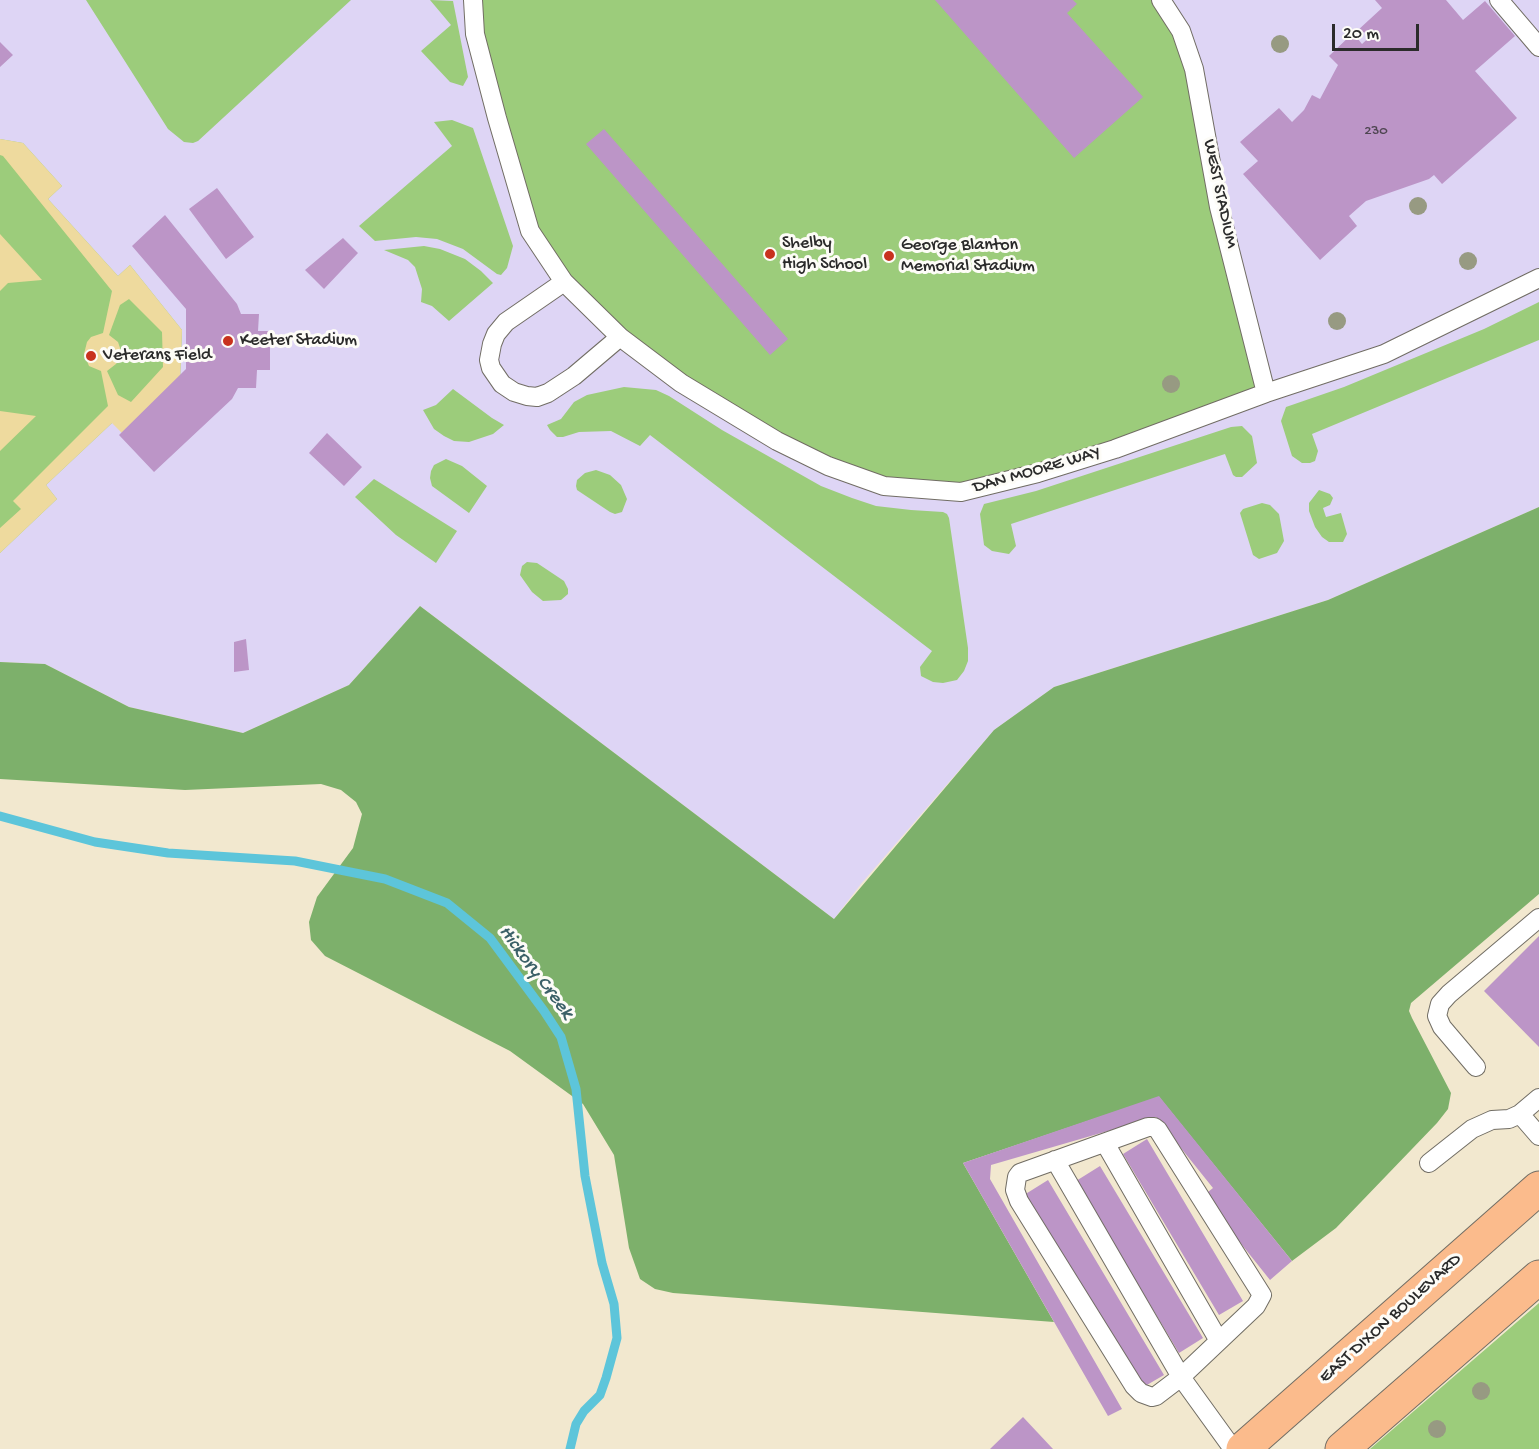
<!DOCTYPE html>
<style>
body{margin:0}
#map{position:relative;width:1539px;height:1449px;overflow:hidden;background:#f2e8cf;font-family:"Gochi Hand",sans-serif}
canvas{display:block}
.scale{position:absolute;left:1332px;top:24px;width:87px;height:27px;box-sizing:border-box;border:3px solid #2b2b2b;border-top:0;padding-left:8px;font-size:18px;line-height:21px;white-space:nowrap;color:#2b2b2b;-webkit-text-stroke:4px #fdfcf7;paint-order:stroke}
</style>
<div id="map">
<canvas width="1539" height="1449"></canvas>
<div class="scale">20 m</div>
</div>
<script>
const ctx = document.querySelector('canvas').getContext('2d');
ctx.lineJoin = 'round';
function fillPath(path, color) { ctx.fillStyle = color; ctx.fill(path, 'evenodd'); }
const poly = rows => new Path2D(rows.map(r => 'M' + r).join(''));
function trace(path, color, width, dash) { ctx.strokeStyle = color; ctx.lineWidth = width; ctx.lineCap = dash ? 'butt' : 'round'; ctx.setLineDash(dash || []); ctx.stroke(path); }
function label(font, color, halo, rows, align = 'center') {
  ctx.font = font + ' "Gochi Hand",sans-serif'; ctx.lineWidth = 6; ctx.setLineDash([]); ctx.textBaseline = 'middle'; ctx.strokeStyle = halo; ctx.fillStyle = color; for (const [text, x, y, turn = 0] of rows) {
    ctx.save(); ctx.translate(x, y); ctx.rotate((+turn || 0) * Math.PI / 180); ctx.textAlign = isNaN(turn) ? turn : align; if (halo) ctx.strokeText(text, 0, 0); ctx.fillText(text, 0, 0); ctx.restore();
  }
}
const built = poly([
 [0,0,1539,0,1539,507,1328,600,1054,687,994,730,861,884,834,919,420,606,349,685,243,733,129,707,45,664,0,662]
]);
const green = poly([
 [86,0,351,0,198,141,193,143,184,142,168,129],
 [430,0,453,1,468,77,463,86,450,82,421,51,451,25],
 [473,0,1161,0,1181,31,1266,393,961,492,828,466,620,337,530,231],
 [452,120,473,128,513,246,507,268,501,275,497,274,463,249,437,239,416,237,375,241,359,226,452,146,434,122],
 [0,139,23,143,62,186,48,199,118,276,130,265,182,330,180,381,112,423,46,485,57,499,0,553],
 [424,246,440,249,465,259,481,271,493,283,449,321,432,306,421,302,422,289,415,267,408,260,384,250],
 [1539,302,1539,340,1312,434,1318,451,1315,461,1310,463,1302,463,1292,456,1281,421,1286,407,1344,387,1484,329],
 [624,387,656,390,669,396,722,430,821,486,852,498,876,506,911,510,943,512,947,514,949,518,968,648,968,661,964,671,957,680,943,683,933,682,921,676,920,667,932,651,650,435,640,446,611,431,579,432,563,437,557,437,550,430,547,425,561,419,574,402,587,395],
 [453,389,492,418,504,425,493,434,469,442,454,441,444,436,434,429,423,410,436,405],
 [1242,426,1252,436,1257,463,1242,477,1236,477,1233,475,1225,454,1011,524,1016,546,1009,554,992,551,984,545,980,514,984,504,1036,491,1231,427],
 [446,459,462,466,487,486,469,513,432,486,430,478,431,471,434,465],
 [596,470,610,475,621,485,627,499,622,512,615,514,610,512,577,490,576,486,577,480,585,473],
 [374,479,457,531,436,563,396,535,355,497],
 [1319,490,1330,494,1333,498,1330,505,1323,508,1326,517,1341,513,1347,534,1343,542,1329,542,1322,537,1315,527,1309,511,1309,503],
 [1262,503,1270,505,1279,514,1284,541,1277,553,1259,559,1253,555,1240,513,1243,509],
 [527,562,537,563,564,581,568,589,568,594,561,600,543,601,532,592,520,575,522,566],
 [1539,1303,1539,1449,1370,1449]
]);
const forest = poly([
 [1539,507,1539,894,1411,1003,1409,1011,1412,1018,1451,1093,1448,1109,1437,1123,1336,1228,1292,1261,1159,1097,963,1163,1054,1322,673,1293,655,1289,640,1279,629,1248,614,1155,583,1104,510,1051,325,956,311,940,309,922,317,897,353,848,362,814,356,802,341,790,321,784,185,790,0,779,0,662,45,664,129,707,243,733,349,685,420,606,834,919,994,730,1054,687,1328,600]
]);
const sand = poly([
 [0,139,23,143,62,186,48,199,118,276,130,265,182,330,180,381,124,435,112,423,46,485,57,499,0,553,0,528,21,509,13,501,108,406,101,371,89,366,84,354,87,342,91,337,103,333,112,291,3,156,0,155],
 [129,299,162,332,163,367,131,402,118,395,107,371,116,364,120,359,120,348,118,342,109,335,120,305],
 [0,234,42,280,8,283,0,291],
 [0,411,36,416,0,451]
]);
const stream = poly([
 [0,816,95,842,168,853,295,861,385,879,447,903,490,938,544,1011,561,1037,576,1089,585,1176,602,1263,614,1304,617,1338,606,1378,600,1395,584,1411,576,1424,570,1449]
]);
const building = poly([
 [935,0,1073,0,1077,4,1067,13,1143,97,1074,158],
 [1375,0,1446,0,1463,20,1485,1,1515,36,1475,71,1517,118,1442,184,1434,175,1429,179,1366,201,1349,216,1357,226,1320,260,1243,174,1258,161,1240,142,1279,108,1292,122,1304,110,1312,95,1320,99,1338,65,1329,56,1353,33,1362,44,1373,34,1357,31,1382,8],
 [0,42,13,55,0,67],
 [604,129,788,339,770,355,586,144],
 [217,188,254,237,226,259,189,209],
 [165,215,237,304,241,314,259,314,258,331,270,331,270,370,257,370,256,388,238,388,232,399,154,472,119,435,186,369,186,309,132,246],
 [343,238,358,253,324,289,305,270],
 [327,433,362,467,344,486,309,453],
 [246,639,249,670,234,672,234,642],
 [1539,936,1539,1047,1484,991],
 [1159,1096,1292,1261,1270,1280,1203,1196,1213,1188,1156,1117,991,1165,990,1179,1122,1409,1108,1416,963,1163],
 [1147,1139,1243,1301,1219,1315,1123,1154],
 [1100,1166,1203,1338,1179,1353,1076,1181],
 [1048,1180,1164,1375,1140,1389,1024,1195],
 [1023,1417,1053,1449,990,1449]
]);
const lane = poly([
 [473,0,475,34,497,118,530,231,564,282,620,337,681,383,777,441,828,466,884,486,961,492,1038,473,1115,449,1266,393,1384,354,1539,278],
 [1161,0,1181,31,1194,69,1219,207,1266,393],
 [1499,0,1539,47],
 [564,282,506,322,496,334,492,344,489,360,491,368,502,384,514,392,527,396,537,397,548,393,574,376,620,337],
 [1476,1067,1442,1027,1437,1016,1440,1004,1449,994,1539,918],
 [1520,1114,1539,1136],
 [1148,1127,1154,1127,1158,1130,1262,1295,1256,1306,1181,1377,1156,1396,1152,1397,1141,1393,1134,1386,1019,1201,1015,1190,1017,1177,1020,1173,1148,1127],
 [1105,1143,1219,1341],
 [1055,1160,1181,1377,1233,1449],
 [1429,1163,1472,1129,1492,1120,1509,1119,1520,1114,1539,1098]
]);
const highway = poly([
 [1243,1449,1539,1188],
 [1342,1449,1539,1277]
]);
const trees = [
 [1280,44],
 [1418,206],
 [1468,261],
 [1337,321],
 [1171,384],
 [1481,1391],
 [1437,1429]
];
const markers = [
 [770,254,6,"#c8321e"],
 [889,256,6,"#c8321e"],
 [228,341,6,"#c8321e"],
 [91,356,6,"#c8321e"]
];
const numberNames = [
 ["230",1376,132]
];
const streetNames = [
 ["WEST STADIUM",1219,194,78],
 ["DAN MOORE WAY",1037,471,-16],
 ["EAST DIXON BOULEVARD",1391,1319,-42]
];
const poiNames = [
 ["Shelby",782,244],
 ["High School",782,265],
 ["George Blanton",901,246],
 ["Memorial Stadium",901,267],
 ["Keeter Stadium",240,341],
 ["Veterans Field",103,356]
];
const waterNames = [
 ["Hickory Creek",535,973,53]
];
fillPath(built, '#ded5f5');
fillPath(green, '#9ccc7b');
fillPath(forest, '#7db06b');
fillPath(sand, '#eeda9e');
trace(stream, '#5dc5da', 9);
fillPath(building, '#bc95c7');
trace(lane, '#716d64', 20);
trace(highway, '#716d64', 35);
trace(lane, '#fff', 18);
trace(highway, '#fbbb8c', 33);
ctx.fillStyle = '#979a82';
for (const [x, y] of trees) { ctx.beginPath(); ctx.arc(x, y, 9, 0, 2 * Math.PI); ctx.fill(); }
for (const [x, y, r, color] of markers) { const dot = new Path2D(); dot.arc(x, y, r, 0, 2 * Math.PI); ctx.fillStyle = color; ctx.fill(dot); trace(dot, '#fdfcf7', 2); }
label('15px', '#4f4652', null, numberNames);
label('18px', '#2b2b2b', '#fdfcf7', streetNames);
label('18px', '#2b2b2b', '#fdfcf7', poiNames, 'left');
label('italic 20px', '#3c6168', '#fdfcf7', waterNames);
</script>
